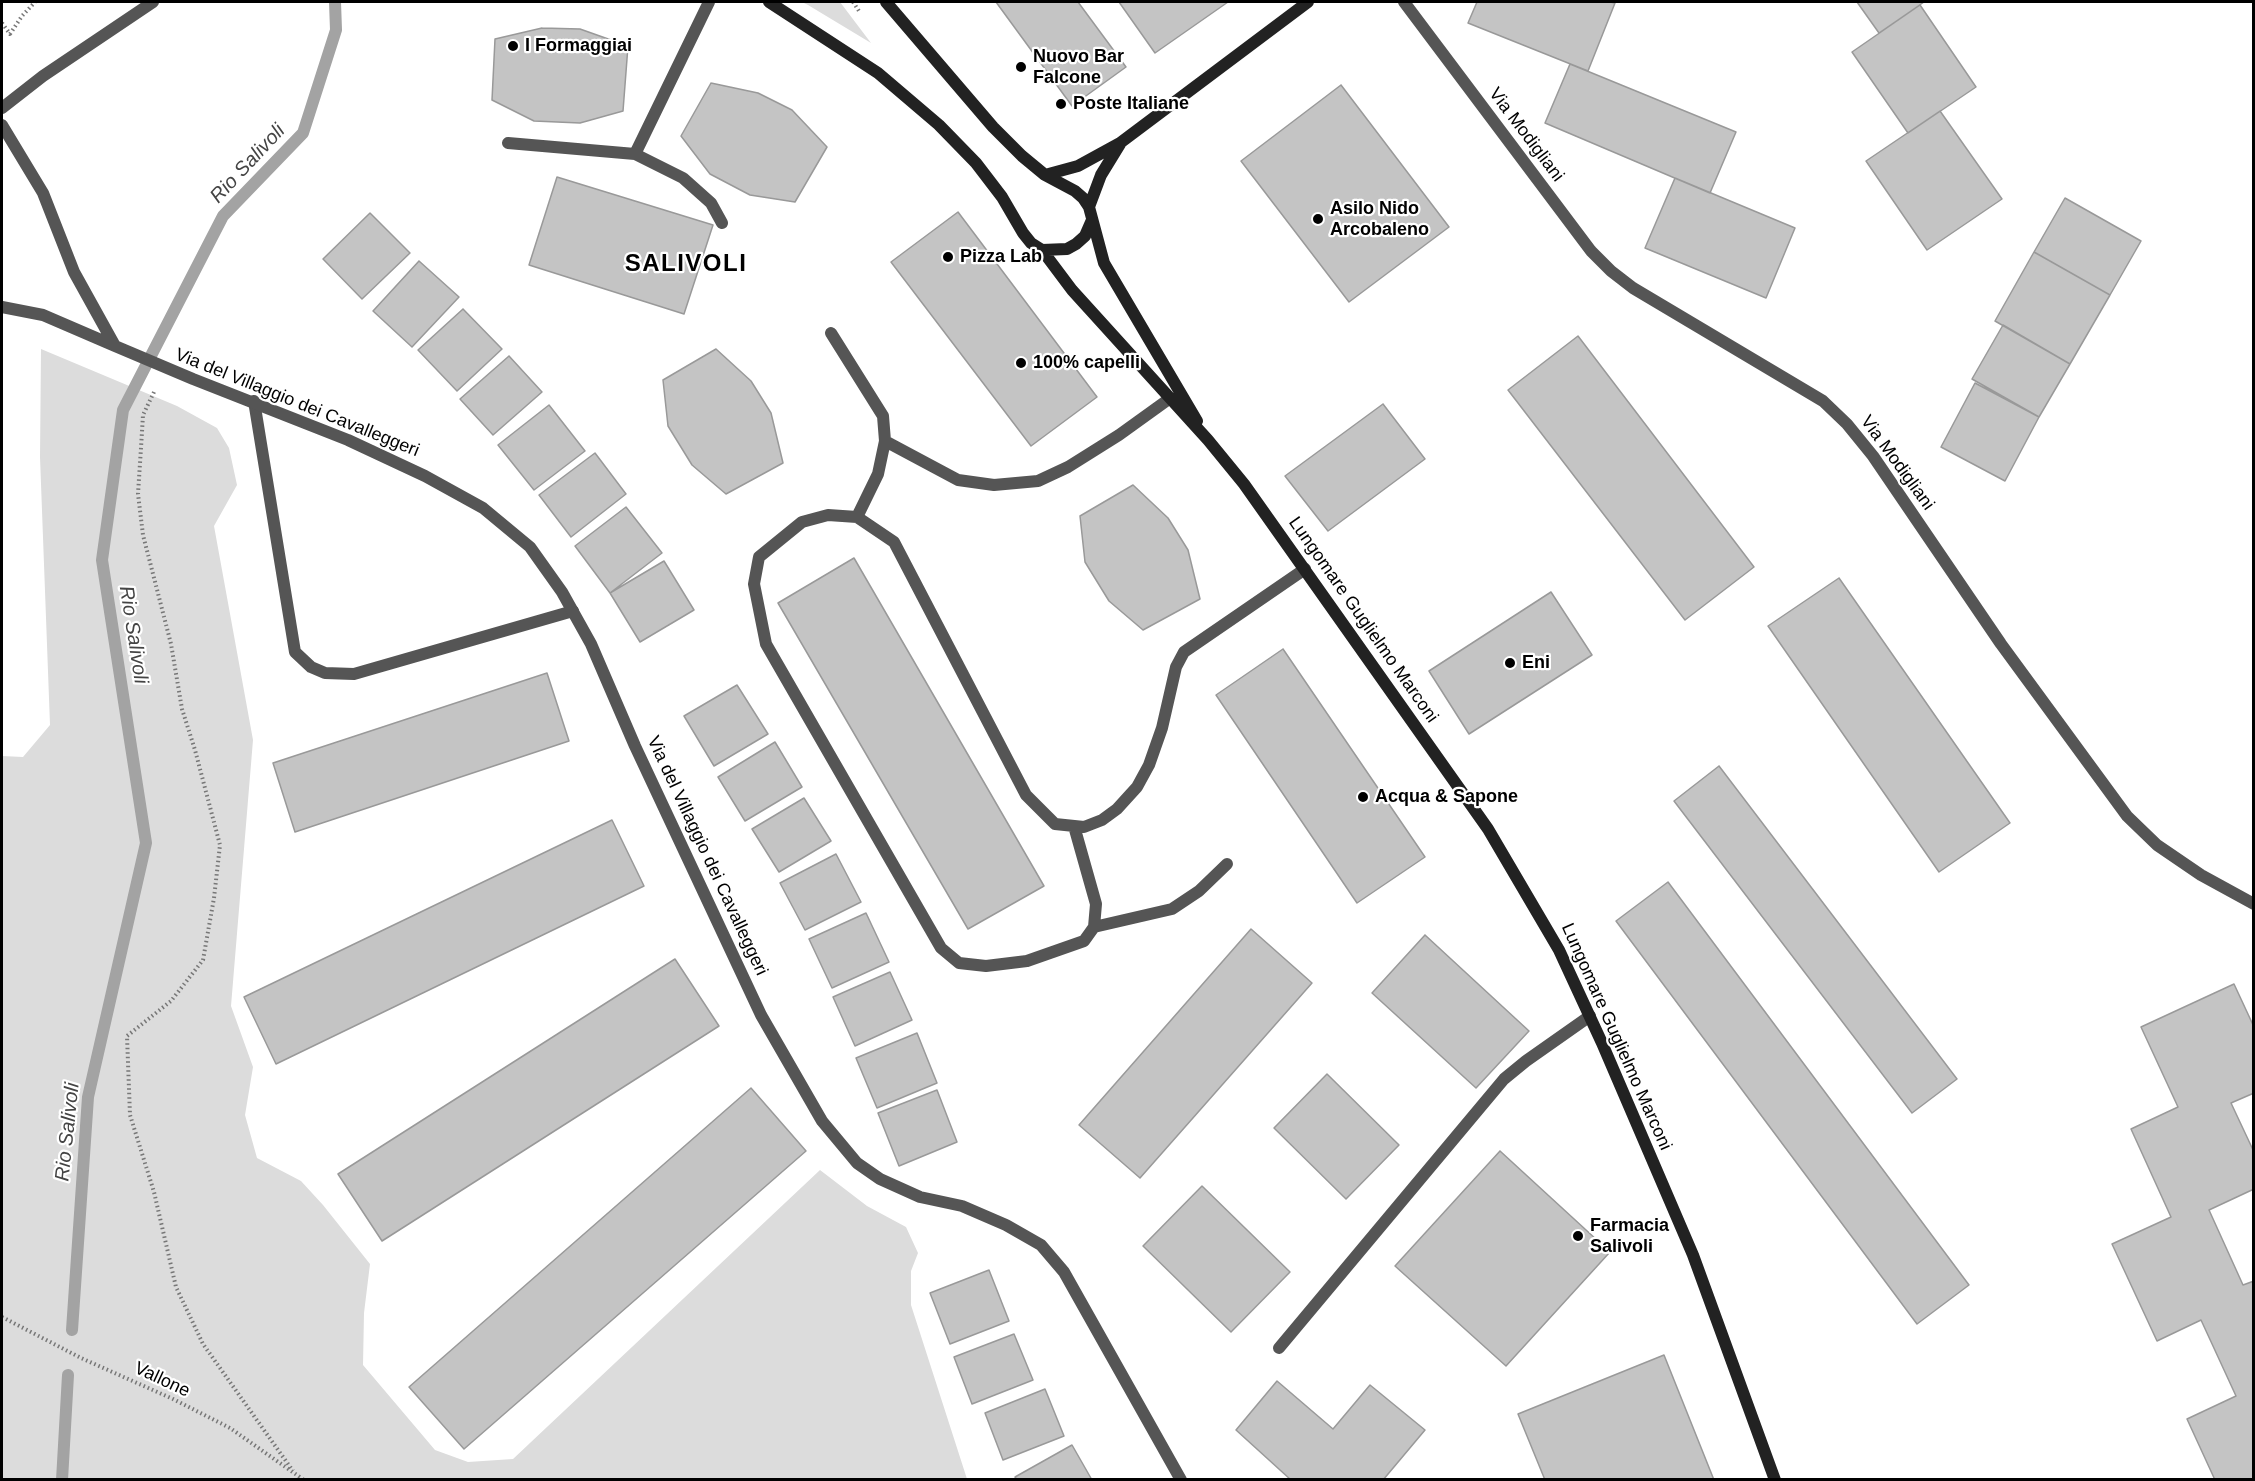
<!DOCTYPE html>
<style>
body{margin:0}
#map{position:relative;width:2255px;height:1481px;overflow:hidden;background:#fff;font-family:Helvetica,sans-serif}
canvas{display:block}
.frame{position:absolute;inset:0;border:3px solid #000;pointer-events:none}
</style>
<div id="map">
<canvas width="2255" height="1481"></canvas>
<div class="frame"></div>
</div>
<script>
const ctx = document.querySelector('canvas').getContext('2d');
ctx.lineJoin = 'round';
function fillPath(path, color) { ctx.fillStyle = color; ctx.fill(path, 'evenodd'); }
const poly = rows => new Path2D(rows.map(r => 'M' + r).join(''));
function trace(path, color, width, dash) { ctx.strokeStyle = color; ctx.lineWidth = width; ctx.lineCap = dash ? 'butt' : 'round'; ctx.setLineDash(dash || []); ctx.stroke(path); }
function label(font, color, halo, rows, align = 'center') {
  ctx.font = font + ' Helvetica,sans-serif'; ctx.lineWidth = 4.5; ctx.setLineDash([]); ctx.textBaseline = 'middle'; ctx.strokeStyle = halo; ctx.fillStyle = color; for (const [text, x, y, turn = 0] of rows) {
    ctx.save(); ctx.translate(x, y); ctx.rotate((+turn || 0) * Math.PI / 180); ctx.textAlign = isNaN(turn) ? turn : align; if (halo) ctx.strokeText(text, 0, 0); ctx.fillText(text, 0, 0); ctx.restore();
  }
}
const green = poly([
 [802,2,840,2,871,43,808,5],
 [41,349,177,406,217,428,229,448,237,485,214,526,253,740,231,1006,253,1067,245,1115,257,1158,301,1181,323,1205,370,1264,364,1313,363,1365,435,1450,468,1462,513,1459,820,1170,867,1206,906,1227,918,1253,911,1271,911,1305,967,1479,2,1479,2,756,23,757,50,725,40,457]
]);
const stream = poly([
 [72,1330,88,1097,146,843,102,560,123,410,223,216,303,133,336,30,335,2],
 [62,1480,68,1375]
]);
const building = poly([
 [996,2,1078,2,1126,67,1072,106,996,2],
 [1119,2,1228,2,1155,53,1119,2],
 [1477,2,1610,2,1615,3,1588,71,1468,23,1477,2],
 [1857,2,1924,2,1879,33,1857,2],
 [1920,5,1976,87,1908,133,1852,52,1920,5],
 [542,28,580,29,628,46,623,111,580,123,534,121,492,100,495,39,542,28],
 [1570,64,1736,132,1710,193,1545,123,1570,64],
 [711,83,758,93,792,110,827,147,795,202,750,195,710,174,681,136,711,83],
 [1341,85,1449,227,1349,302,1241,161,1341,85],
 [1940,111,2002,199,1927,250,1866,161,1940,111],
 [557,177,713,225,684,314,529,265,557,177],
 [1675,178,1795,228,1766,298,1645,248,1675,178],
 [2065,198,2141,241,2110,295,2034,252,2065,198],
 [958,212,1097,397,1031,446,891,262,958,212],
 [370,213,410,253,362,299,323,259,370,213],
 [2034,252,2110,295,2070,364,1995,321,2034,252],
 [419,261,459,297,412,347,373,311,419,261],
 [463,309,502,349,457,391,418,350,463,309],
 [2003,325,2070,364,2039,417,1972,379,2003,325],
 [1578,336,1754,567,1685,620,1508,390,1578,336],
 [716,349,751,381,771,413,783,463,726,494,692,465,668,426,663,380,716,349],
 [509,356,542,392,493,435,460,399,509,356],
 [1975,383,2039,417,2005,481,1941,447,1975,383],
 [1383,404,1425,459,1328,531,1285,476,1383,404],
 [549,405,585,451,534,490,498,445,549,405],
 [595,453,626,494,571,537,539,495,595,453],
 [1133,485,1168,518,1188,550,1200,599,1143,630,1109,601,1085,562,1080,516,1133,485],
 [626,507,662,553,610,593,575,546,626,507],
 [854,558,1044,886,968,929,778,603,854,558],
 [664,561,694,610,640,642,610,593,664,561],
 [1839,578,2010,823,1939,872,1768,626,1839,578],
 [1551,592,1592,655,1469,734,1429,671,1551,592],
 [1283,649,1425,857,1357,903,1216,695,1283,649],
 [547,673,569,741,295,832,273,763,547,673],
 [737,685,768,734,714,766,684,716,737,685],
 [775,742,802,787,745,821,718,777,775,742],
 [1719,766,1957,1079,1912,1113,1674,801,1719,766],
 [804,798,831,841,779,872,752,829,804,798],
 [612,820,644,886,276,1064,244,997,612,820],
 [836,854,861,902,805,930,780,883,836,854],
 [1668,882,1969,1285,1917,1324,1616,921,1668,882],
 [866,913,889,962,832,988,809,939,866,913],
 [1251,929,1312,983,1140,1178,1079,1125,1251,929],
 [1425,935,1529,1031,1476,1088,1372,993,1425,935],
 [675,959,719,1026,382,1241,338,1174,675,959],
 [890,972,912,1020,855,1046,833,997,890,972],
 [2234,984,2254,1027,2254,1093,2231,1103,2254,1152,2254,1189,2209,1210,2243,1285,2254,1281,2254,1480,2215,1480,2187,1419,2236,1396,2201,1320,2157,1341,2112,1244,2171,1217,2131,1129,2178,1107,2141,1027,2234,984],
 [917,1033,937,1083,877,1108,856,1058,917,1033],
 [1327,1074,1399,1145,1346,1199,1274,1128,1327,1074],
 [751,1088,806,1151,464,1449,409,1387,751,1088],
 [937,1090,957,1142,899,1166,878,1113,937,1090],
 [1500,1151,1610,1252,1506,1366,1395,1266,1500,1151],
 [1202,1186,1290,1272,1231,1332,1143,1246,1202,1186],
 [989,1270,1009,1321,950,1344,930,1293,989,1270],
 [1014,1334,1033,1380,972,1404,954,1357,1014,1334],
 [1664,1355,1714,1480,1545,1480,1518,1414,1664,1355],
 [1277,1381,1333,1429,1370,1385,1425,1430,1383,1480,1291,1480,1236,1430,1277,1381],
 [1045,1389,1064,1436,1003,1460,985,1413,1045,1389],
 [1072,1445,1092,1480,1017,1480,1015,1477,1072,1445]
]);
const path = poly([
 [853,2,859,11],
 [2,23,10,34,22,16,35,2],
 [154,392,143,415,141,448,138,494,143,535,171,644,182,709,195,750,220,845,214,898,203,960,171,1001,127,1036,130,1115,154,1192,176,1287,203,1344,293,1471],
 [2,1317,81,1358,173,1399,230,1428,304,1480]
]);
const lane = poly([
 [508,143,635,154,709,2],
 [635,154,683,178,711,203,722,223],
 [831,333,883,416,885,441,878,474,857,517],
 [254,401,295,652,311,667,325,673,354,674,573,611],
 [885,441,958,480,994,485,1038,481,1068,467,1119,435,1169,399],
 [1074,826,1096,904,1094,927,1084,941,1027,961,986,966,959,963,941,948,766,644,754,584,759,557,802,522,828,515,857,517,894,542,1026,795,1055,824,1084,827,1102,820,1117,809,1137,787,1149,765,1162,728,1176,667,1184,652,1305,569],
 [1094,927,1172,909,1199,891,1227,864],
 [1279,1348,1504,1079,1526,1061,1590,1016]
]);
const street = poly([
 [1404,2,1591,251,1611,271,1633,288,1823,401,1847,424,1873,456,2001,644,2127,816,2157,845,2201,875,2254,904],
 [2,108,43,76,153,2],
 [2,125,43,193,74,272,115,346,43,315,2,307],
 [115,346,193,379,348,440,425,476,483,508,530,547,562,592,591,644,635,746,761,1015,822,1121,857,1163,880,1179,920,1197,962,1206,1006,1225,1041,1245,1064,1272,1181,1480]
]);
const secondary = poly([
 [769,2,878,73,939,125,976,163,1002,197,1023,233,1031,243,1042,250,1072,290,1208,440,1244,484,1488,829,1559,950,1602,1043,1693,1255,1775,1480],
 [886,2,993,127,1022,156,1045,175,1075,191,1083,198,1089,207,1104,263,1197,421],
 [1045,175,1078,166,1120,143,1308,2],
 [1089,207,1101,175,1120,144],
 [1042,250,1067,249,1076,244,1085,236,1092,220]
]);
const markers = [
 [513,46,6,"#000"],
 [1021,67,6,"#000"],
 [1061,104,6,"#000"],
 [1318,219,6,"#000"],
 [948,257,6,"#000"],
 [1021,363,6,"#000"],
 [1510,663,6,"#000"],
 [1363,797,6,"#000"],
 [1578,1236,6,"#000"]
];
const poiNames = [
 ["I Formaggiai",525,46],
 ["Nuovo Bar",1033,57],
 ["Falcone",1033,78],
 ["Poste Italiane",1073,104],
 ["Asilo Nido",1330,209],
 ["Arcobaleno",1330,230],
 ["Pizza Lab",960,257],
 ["100% capelli",1033,363],
 ["Eni",1522,663],
 ["Acqua & Sapone",1375,797],
 ["Farmacia",1590,1226],
 ["Salivoli",1590,1247]
];
const streetNames = [
 ["Via Modigliani",1526,135,53],
 ["Via del Villaggio dei Cavalleggeri",297,403,22],
 ["Via Modigliani",1897,463,54],
 ["Lungomare Guglielmo Marconi",1363,620,55],
 ["Via del Villaggio dei Cavalleggeri",707,856,65],
 ["Lungomare Guglielmo Marconi",1616,1037,66],
 ["Vallone",162,1380,25]
];
const waterNames = [
 ["Rio Salivoli",248,164,-47],
 ["Rio Salivoli",133,635,81],
 ["Rio Salivoli",68,1132,-84]
];
const districtNames = [
 ["SALIVOLI",686,264]
];
fillPath(green, '#dcdcdc');
trace(stream, '#a3a3a3', 12);
fillPath(building, '#c4c4c4');
trace(building, '#999', 1.5);
trace(path, '#777', 4, [1.5, 3]);
trace(lane, '#555', 12);
trace(street, '#555', 12);
trace(secondary, '#222', 12);
for (const [x, y, r, color] of markers) { const dot = new Path2D(); dot.arc(x, y, r, 0, 2 * Math.PI); ctx.fillStyle = color; ctx.fill(dot); trace(dot, '#fff', 2); }
label('bold 18px', '#000', '#fff', poiNames, 'left');
label('18px', '#000', '#fff', streetNames);
label('italic 20px', '#444', '#fff', waterNames);
ctx.letterSpacing = '1.5px';
label('bold 24px', '#000', '#fff', districtNames);
ctx.letterSpacing = '0px';
</script>
